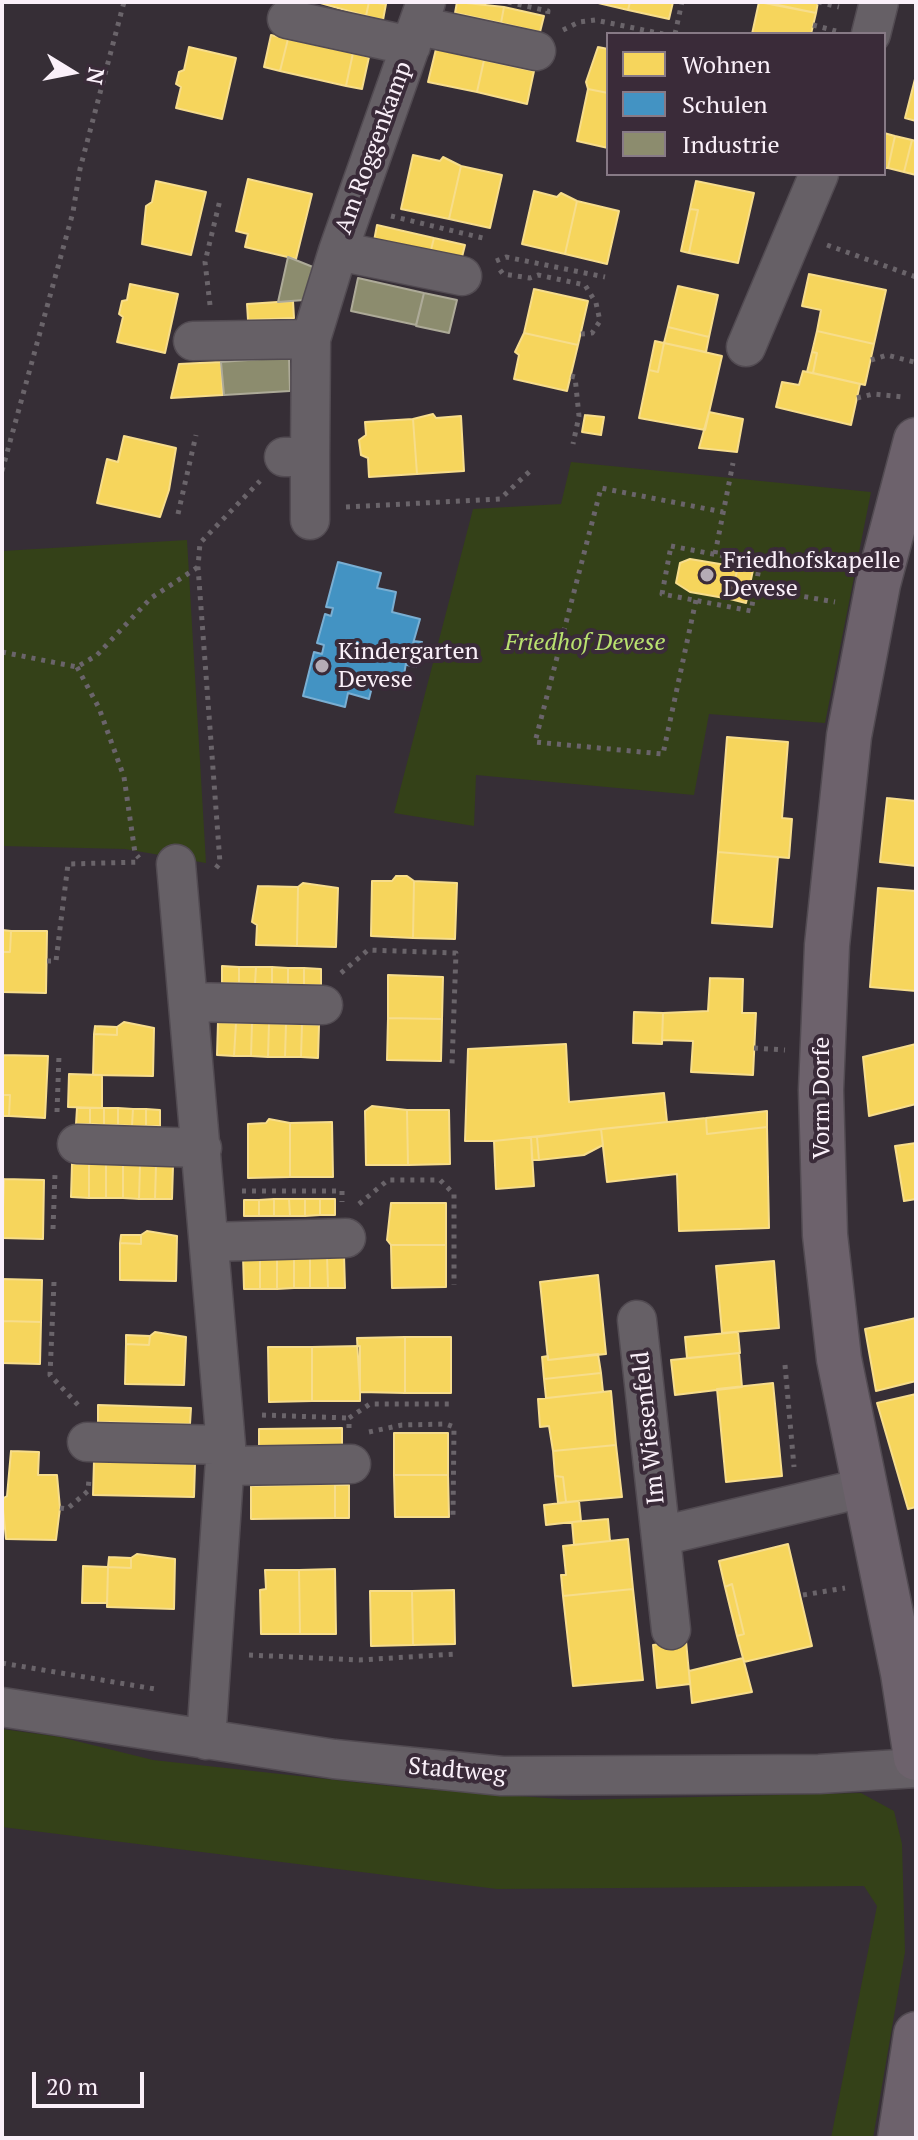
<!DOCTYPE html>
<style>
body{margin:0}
#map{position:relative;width:918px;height:2140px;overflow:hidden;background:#362e36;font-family:"PT Serif",serif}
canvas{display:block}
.frame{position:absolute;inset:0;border:4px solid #faf0f9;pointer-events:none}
.legend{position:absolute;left:606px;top:32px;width:280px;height:144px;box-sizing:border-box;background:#3a2b39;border:2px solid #877a86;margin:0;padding:10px 14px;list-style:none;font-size:24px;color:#faf0f9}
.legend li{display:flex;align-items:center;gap:16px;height:40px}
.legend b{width:40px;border:2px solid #877a86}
.north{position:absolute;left:32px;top:32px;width:80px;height:80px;-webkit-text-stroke:6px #3a2b39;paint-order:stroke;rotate:100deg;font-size:22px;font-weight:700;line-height:32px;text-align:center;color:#faf0f9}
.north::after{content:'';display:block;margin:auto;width:28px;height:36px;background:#faf0f9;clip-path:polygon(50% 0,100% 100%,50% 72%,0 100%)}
.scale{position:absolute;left:32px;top:2072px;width:112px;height:36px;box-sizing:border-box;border:4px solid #faf0f9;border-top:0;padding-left:10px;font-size:24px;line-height:28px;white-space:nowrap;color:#faf0f9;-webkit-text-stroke:6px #3a2b39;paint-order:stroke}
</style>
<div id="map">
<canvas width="918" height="2140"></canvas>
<div class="frame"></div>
<ul class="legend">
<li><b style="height:22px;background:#f6d55c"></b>Wohnen</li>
<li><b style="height:22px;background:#4393c3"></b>Schulen</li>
<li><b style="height:22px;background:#8c8c6e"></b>Industrie</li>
</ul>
<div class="north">N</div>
<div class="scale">20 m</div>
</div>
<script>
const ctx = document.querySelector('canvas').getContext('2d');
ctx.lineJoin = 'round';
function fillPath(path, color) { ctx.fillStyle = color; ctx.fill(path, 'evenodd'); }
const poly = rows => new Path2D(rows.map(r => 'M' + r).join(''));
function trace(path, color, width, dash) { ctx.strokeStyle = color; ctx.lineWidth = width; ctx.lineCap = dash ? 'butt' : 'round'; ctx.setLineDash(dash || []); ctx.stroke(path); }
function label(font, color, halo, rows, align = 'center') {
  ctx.font = font + ' "PT Serif",serif'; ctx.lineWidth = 8; ctx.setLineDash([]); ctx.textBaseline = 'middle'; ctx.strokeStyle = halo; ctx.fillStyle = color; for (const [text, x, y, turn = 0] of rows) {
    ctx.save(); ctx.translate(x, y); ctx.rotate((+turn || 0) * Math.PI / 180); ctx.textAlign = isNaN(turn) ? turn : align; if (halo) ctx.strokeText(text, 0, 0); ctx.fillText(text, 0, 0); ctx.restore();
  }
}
const green = poly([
 [571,462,871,492,825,723,709,714,694,795,476,775,474,826,394,813,473,509,561,504],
 [187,540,206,863,125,849,2,846,2,551],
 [2,1729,60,1737,153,1760,408,1788,574,1800,861,1793,894,1811,902,1844,905,1952,873,2138,831,2138,877,1906,864,1886,497,1889,2,1827]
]);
const homes = poly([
 [317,2,369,2,366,16,317,2],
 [369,2,386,4,383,20,366,16,369,2],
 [457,2,504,7,501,23,455,13,457,2],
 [594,2,630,2,628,10,594,2],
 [630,2,673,2,669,19,628,10,630,2],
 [759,2,816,13,811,34,752,34,759,2],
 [764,2,818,2,816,13,764,2],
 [504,7,544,16,540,32,501,23,504,7],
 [271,35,288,39,280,71,264,67,271,35],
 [288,39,353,53,346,86,280,71,288,39],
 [189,47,236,58,222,119,176,108,181,87,176,84,179,72,184,70,189,47],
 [598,47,608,49,608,93,588,89,586,82,598,47],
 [436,49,484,60,477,92,428,82,436,49],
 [353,53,369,57,362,89,346,86,353,53],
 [484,60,534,71,527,104,477,92,484,60],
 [915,79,916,79,916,121,905,118,915,79],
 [588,89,608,93,608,148,577,141,588,89],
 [884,133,895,136,888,168,884,168,884,133],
 [895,136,912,140,904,172,888,168,895,136],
 [912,140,916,141,916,175,904,172,912,140],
 [413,155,440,161,443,157,461,166,449,219,401,209,413,155],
 [461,166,502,175,490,228,449,219,461,166],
 [248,179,312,194,296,259,245,247,248,234,236,231,248,179],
 [156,181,206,192,191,255,142,244,146,206,152,202,156,181],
 [696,181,754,193,738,263,689,253,698,210,690,209,696,181],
 [534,191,557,197,561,193,577,201,565,254,522,244,534,191],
 [577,201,619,211,607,264,565,254,577,201],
 [690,209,698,210,689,253,681,251,690,209],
 [377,225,434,238,430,254,374,241,377,225],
 [434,238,465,245,461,261,430,254,434,238],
 [809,274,886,290,874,344,817,331,821,310,802,306,809,274],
 [130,284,178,294,165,353,117,342,123,317,119,314,122,301,127,300,130,284],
 [678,286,718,295,709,337,668,327,678,286],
 [534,289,588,301,578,345,524,333,534,289],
 [293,301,294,318,248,320,247,304,293,301],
 [668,327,709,337,706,352,664,343,668,327],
 [817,331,874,344,865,385,813,373,817,353,812,352,817,331],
 [524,333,578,345,567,391,514,379,519,355,515,352,524,333],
 [655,341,664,343,658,372,649,370,655,341],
 [664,343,722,356,705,430,639,418,649,370,658,372,664,343],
 [812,352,817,353,813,373,807,372,812,352],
 [221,362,223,395,171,398,179,364,221,362],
 [803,371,860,384,851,425,776,407,782,382,799,385,803,371],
 [709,412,743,419,737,452,699,448,709,412],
 [433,414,436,418,461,416,464,471,417,474,413,419,433,414],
 [585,415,604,417,601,435,582,432,585,415],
 [413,419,417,474,369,477,368,458,361,455,359,440,366,435,365,422,413,419],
 [124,436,176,448,169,490,160,517,97,503,107,459,118,462,124,436],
 [690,559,738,567,730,599,690,592,676,583,680,563,690,559],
 [738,567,753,570,746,603,730,599,738,567],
 [727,737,788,742,782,818,792,819,789,858,718,852,727,737],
 [887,798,916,801,916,866,880,862,887,798],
 [718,852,778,857,772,927,712,923,718,852],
 [396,876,407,876,414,881,413,938,371,936,372,881,392,881,396,876],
 [414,881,457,883,455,939,413,938,414,881],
 [303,883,338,888,336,947,297,946,298,887,303,883],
 [258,886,298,887,297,946,256,945,257,925,252,922,258,886],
 [878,888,916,891,916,991,870,987,878,888],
 [2,930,11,931,10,952,2,952,2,930],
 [11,931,47,931,46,993,2,992,2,952,10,952,11,931],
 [222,966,239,967,239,983,222,983,222,966],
 [239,967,256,967,255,984,239,983,239,967],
 [256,967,272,967,272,984,255,984,256,967],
 [272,967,288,968,288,984,272,984,272,967],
 [288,968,304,968,304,985,288,984,288,968],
 [304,968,321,969,321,985,304,985,304,968],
 [388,975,443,977,442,1019,388,1018,388,975],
 [710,978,743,979,742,1013,756,1013,753,1075,691,1072,693,1041,662,1040,663,1013,708,1011,710,978],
 [634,1012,663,1013,662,1044,633,1043,634,1012],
 [388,1018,442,1019,441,1061,387,1060,388,1018],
 [124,1022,154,1028,153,1076,93,1075,94,1034,117,1035,117,1027,124,1022],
 [218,1022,236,1023,234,1056,217,1055,218,1022],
 [236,1023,252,1023,251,1056,234,1056,236,1023],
 [252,1023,269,1023,268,1057,251,1056,252,1023],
 [269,1023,286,1024,285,1057,268,1057,269,1023],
 [286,1024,302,1024,301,1057,285,1057,286,1024],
 [302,1024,319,1025,318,1058,301,1057,302,1024],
 [95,1026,117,1027,117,1035,94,1034,95,1026],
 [566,1044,569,1102,664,1093,667,1122,494,1141,465,1141,468,1049,566,1044],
 [916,1044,916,1104,869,1116,863,1057,916,1044],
 [3,1055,48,1056,45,1118,9,1116,10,1095,2,1095,3,1055],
 [69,1074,102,1075,102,1108,68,1107,69,1074],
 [2,1095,10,1095,9,1116,2,1116,2,1095],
 [372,1106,407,1110,408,1165,366,1165,365,1111,372,1106],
 [77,1108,90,1108,90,1124,76,1124,77,1108],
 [90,1108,104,1108,104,1125,90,1124,90,1108],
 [104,1108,118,1108,118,1125,104,1125,104,1108],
 [118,1108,133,1109,132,1126,118,1125,118,1108],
 [133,1109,146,1109,146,1126,132,1126,133,1109],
 [146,1109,160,1110,160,1126,146,1126,146,1109],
 [407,1110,449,1110,450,1164,408,1165,407,1110],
 [767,1111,767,1127,707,1134,706,1118,767,1111],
 [706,1118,707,1134,767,1127,769,1228,679,1231,677,1174,607,1182,601,1129,706,1118],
 [269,1119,290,1123,290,1177,248,1178,248,1124,266,1123,269,1119],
 [332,1122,333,1177,290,1177,290,1123,332,1122],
 [601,1129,603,1145,584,1155,539,1160,537,1137,601,1129],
 [531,1137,534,1186,496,1189,494,1141,531,1137],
 [531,1137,537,1137,539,1160,532,1160,531,1137],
 [916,1143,916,1199,904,1201,895,1146,916,1143],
 [72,1164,89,1164,89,1198,71,1197,72,1164],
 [89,1164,106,1164,106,1198,89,1198,89,1164],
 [106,1164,123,1165,123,1198,106,1198,106,1164],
 [123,1165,140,1165,139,1199,123,1198,123,1165],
 [140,1165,156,1166,155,1199,139,1199,140,1165],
 [156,1166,173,1166,172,1199,155,1199,156,1166],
 [4,1179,44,1180,43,1239,2,1238,4,1179],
 [274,1199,289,1199,290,1216,274,1216,274,1199],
 [274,1199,274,1216,259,1216,259,1200,274,1199],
 [289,1199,305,1199,305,1216,290,1216,289,1199],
 [305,1199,320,1199,320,1215,305,1216,305,1199],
 [320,1199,335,1199,335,1215,320,1215,320,1199],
 [244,1200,259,1200,259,1216,244,1216,244,1200],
 [391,1203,446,1203,446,1245,391,1245,387,1240,391,1203],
 [147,1231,177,1236,176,1281,120,1280,120,1243,141,1244,141,1235,147,1231],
 [121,1235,141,1235,141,1244,120,1243,121,1235],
 [391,1245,446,1245,446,1287,392,1288,391,1245],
 [277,1255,294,1255,294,1288,277,1289,277,1255],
 [277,1255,277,1289,260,1289,260,1256,277,1255],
 [294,1255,310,1255,310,1288,294,1288,294,1255],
 [310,1255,327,1255,328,1288,310,1288,310,1255],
 [327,1255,344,1255,345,1288,328,1288,327,1255],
 [243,1256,260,1256,260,1289,244,1289,243,1256],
 [774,1261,779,1328,722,1333,716,1266,774,1261],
 [598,1275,606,1354,548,1360,540,1282,598,1275],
 [2,1279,42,1280,41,1322,2,1321,2,1279],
 [916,1318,916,1381,876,1391,865,1329,916,1318],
 [2,1321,41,1322,40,1364,2,1363,2,1321],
 [155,1332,186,1337,184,1385,125,1384,126,1344,149,1345,150,1336,155,1332],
 [738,1332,740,1353,687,1358,685,1337,738,1332],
 [126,1335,150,1336,149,1345,126,1344,126,1335],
 [405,1337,405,1393,360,1392,357,1338,405,1337],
 [405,1337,451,1337,451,1393,405,1393,405,1337],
 [360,1346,360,1401,312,1401,312,1347,360,1346],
 [268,1347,312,1347,312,1401,269,1402,268,1347],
 [739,1353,742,1387,675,1395,671,1360,739,1353],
 [598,1354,601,1373,544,1379,542,1357,548,1356,548,1360,598,1354],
 [601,1373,603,1392,546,1398,544,1379,601,1373],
 [773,1383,782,1476,726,1482,717,1389,773,1383],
 [611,1391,616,1445,553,1451,549,1426,540,1427,538,1399,611,1391],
 [916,1394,916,1507,908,1509,877,1403,916,1394],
 [98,1405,191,1408,190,1424,98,1422,98,1405],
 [342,1428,342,1445,259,1446,259,1429,342,1428],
 [394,1433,448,1433,448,1475,394,1475,394,1433],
 [616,1445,622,1497,566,1502,563,1477,555,1476,553,1451,616,1445],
 [11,1451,39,1452,38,1475,57,1475,60,1508,56,1540,6,1539,2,1499,7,1496,11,1451],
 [94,1461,195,1464,194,1497,93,1495,94,1461],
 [394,1475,448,1475,449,1517,395,1517,394,1475],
 [555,1476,563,1477,566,1502,558,1503,555,1476],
 [335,1484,335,1518,251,1519,251,1486,335,1484],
 [335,1485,349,1485,349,1518,335,1518,335,1485],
 [579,1501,581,1521,546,1525,544,1505,579,1501],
 [608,1519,610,1541,574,1545,572,1522,608,1519],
 [628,1539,633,1589,563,1596,561,1575,566,1575,563,1546,628,1539],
 [788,1544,812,1646,744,1662,737,1636,744,1634,732,1584,725,1587,719,1561,788,1544],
 [137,1554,175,1559,174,1609,107,1607,108,1567,131,1568,131,1558,137,1554],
 [109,1557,131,1558,131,1568,108,1567,109,1557],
 [83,1566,108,1567,107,1603,82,1603,83,1566],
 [335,1569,336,1634,300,1634,299,1570,335,1569],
 [265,1570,299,1570,300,1634,261,1634,260,1590,266,1589,265,1570],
 [732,1584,744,1634,737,1636,725,1587,732,1584],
 [633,1589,643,1680,573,1686,563,1596,633,1589],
 [454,1590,455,1644,413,1645,412,1591,454,1590],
 [370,1591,412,1591,413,1645,371,1646,370,1591],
 [686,1641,690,1684,657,1688,653,1645,686,1641],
 [743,1658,752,1692,692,1703,689,1671,743,1658]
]);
const schools = poly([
 [338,562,381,573,377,588,396,592,392,612,420,619,412,647,409,646,402,686,374,679,369,699,348,693,345,707,303,696,314,652,322,654,324,645,317,643,325,614,331,616,333,608,326,607,338,562],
 [414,641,422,642,416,667,407,665,409,646,412,647,414,641]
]);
const industry = poly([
 [288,257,313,267,304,300,278,302,288,257],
 [358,278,424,293,416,325,351,311,358,278],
 [424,293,457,300,449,333,416,326,424,293],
 [289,357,290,391,224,395,221,362,289,357]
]);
const path = poly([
 [508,2,548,11,547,18],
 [818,2,839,7],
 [813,25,836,31],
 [563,30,579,22,595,20,663,34],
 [675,34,682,2],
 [391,216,487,239],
 [827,245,916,277],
 [496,261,506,257,605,277],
 [500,270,503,274,530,278,538,275,585,285,596,303,600,321,592,333,581,334],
 [210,305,205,262,220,200],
 [871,360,887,355,914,362],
 [571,376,575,377,579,416,573,444],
 [857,398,873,394,903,397],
 [2,471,73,212,80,169,124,2],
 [346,507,500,499,530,471],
 [178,514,196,435],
 [671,546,760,563,751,611,662,594,671,546],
 [715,554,733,463],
 [755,588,835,602],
 [696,600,663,754,535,742,601,488,723,512],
 [2,652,77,667,97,655,151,598,198,567],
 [77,667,99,708,124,777,135,853,139,858],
 [216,868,220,863,198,567,200,543,260,481],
 [47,961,56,961,68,864,141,862],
 [341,973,368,950,456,953,452,1065],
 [754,1048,785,1050],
 [57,1112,59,1055],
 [242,1191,342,1191,342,1202],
 [359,1204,388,1180,440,1180,454,1194,454,1285],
 [53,1229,55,1174],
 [54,1282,50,1375,79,1406],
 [785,1365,794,1467],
 [262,1415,349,1418],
 [349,1428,349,1418,370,1404,450,1404],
 [369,1432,402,1425,446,1424,454,1427,453,1515],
 [60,1508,67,1509,88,1491,89,1479],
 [803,1595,845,1588],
 [249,1655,359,1660,456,1654],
 [2,1663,155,1689]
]);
const minor = poly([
 [287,19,411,46],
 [419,26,536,51],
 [871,34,879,2],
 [338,251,462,276],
 [193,341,311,339],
 [746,347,819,174],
 [284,457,310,457,311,339,338,251,426,2],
 [310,520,310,457],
 [176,864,226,1445,206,1740],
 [189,1002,323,1005],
 [77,1144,202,1148],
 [210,1242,346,1238],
 [637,1320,671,1630],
 [87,1442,226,1445],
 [225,1466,351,1464],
 [661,1536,863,1488],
 [2,1707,334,1759,502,1776,819,1774,916,1768]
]);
const major = poly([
 [916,440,878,584,849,736,827,945,821,1090,825,1235,839,1359,903,1673,916,1758],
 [900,2138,916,2034]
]);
const markers = [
 [707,575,8,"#b5acb5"],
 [322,666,8,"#b5acb5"]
];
const streetNames = [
 ["Am Roggenkamp",374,148,-70],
 ["Vorm Dorfe",822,1098,-90],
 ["Im Wiesenfeld",649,1428,-96],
 ["Stadtweg",457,1771,5]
];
const poiNames = [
 ["Friedhofskapelle",723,561],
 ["Devese",723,589],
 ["Kindergarten",338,652],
 ["Devese",338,680]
];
const parkNames = [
 ["Friedhof Devese",585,643]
];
fillPath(green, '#344118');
fillPath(homes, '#f6d55c');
trace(homes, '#f7dd8b', 2);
fillPath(schools, '#4393c3');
trace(schools, '#7aafd3', 2);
fillPath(industry, '#8c8c6e');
trace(industry, '#adaa98', 2);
trace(minor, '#524b52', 41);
trace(major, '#524b52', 47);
trace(path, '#6a646a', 5, [4, 6]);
trace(minor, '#666066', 38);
trace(major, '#6d626c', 44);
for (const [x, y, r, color] of markers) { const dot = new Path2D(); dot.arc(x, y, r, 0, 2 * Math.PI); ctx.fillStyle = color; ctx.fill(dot); trace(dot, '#3a2b39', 3); }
label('24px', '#faf0f9', '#3a2b39', streetNames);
label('24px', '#faf0f9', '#3a2b39', poiNames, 'left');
label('italic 24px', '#b9e26f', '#3a2b39', parkNames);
</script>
